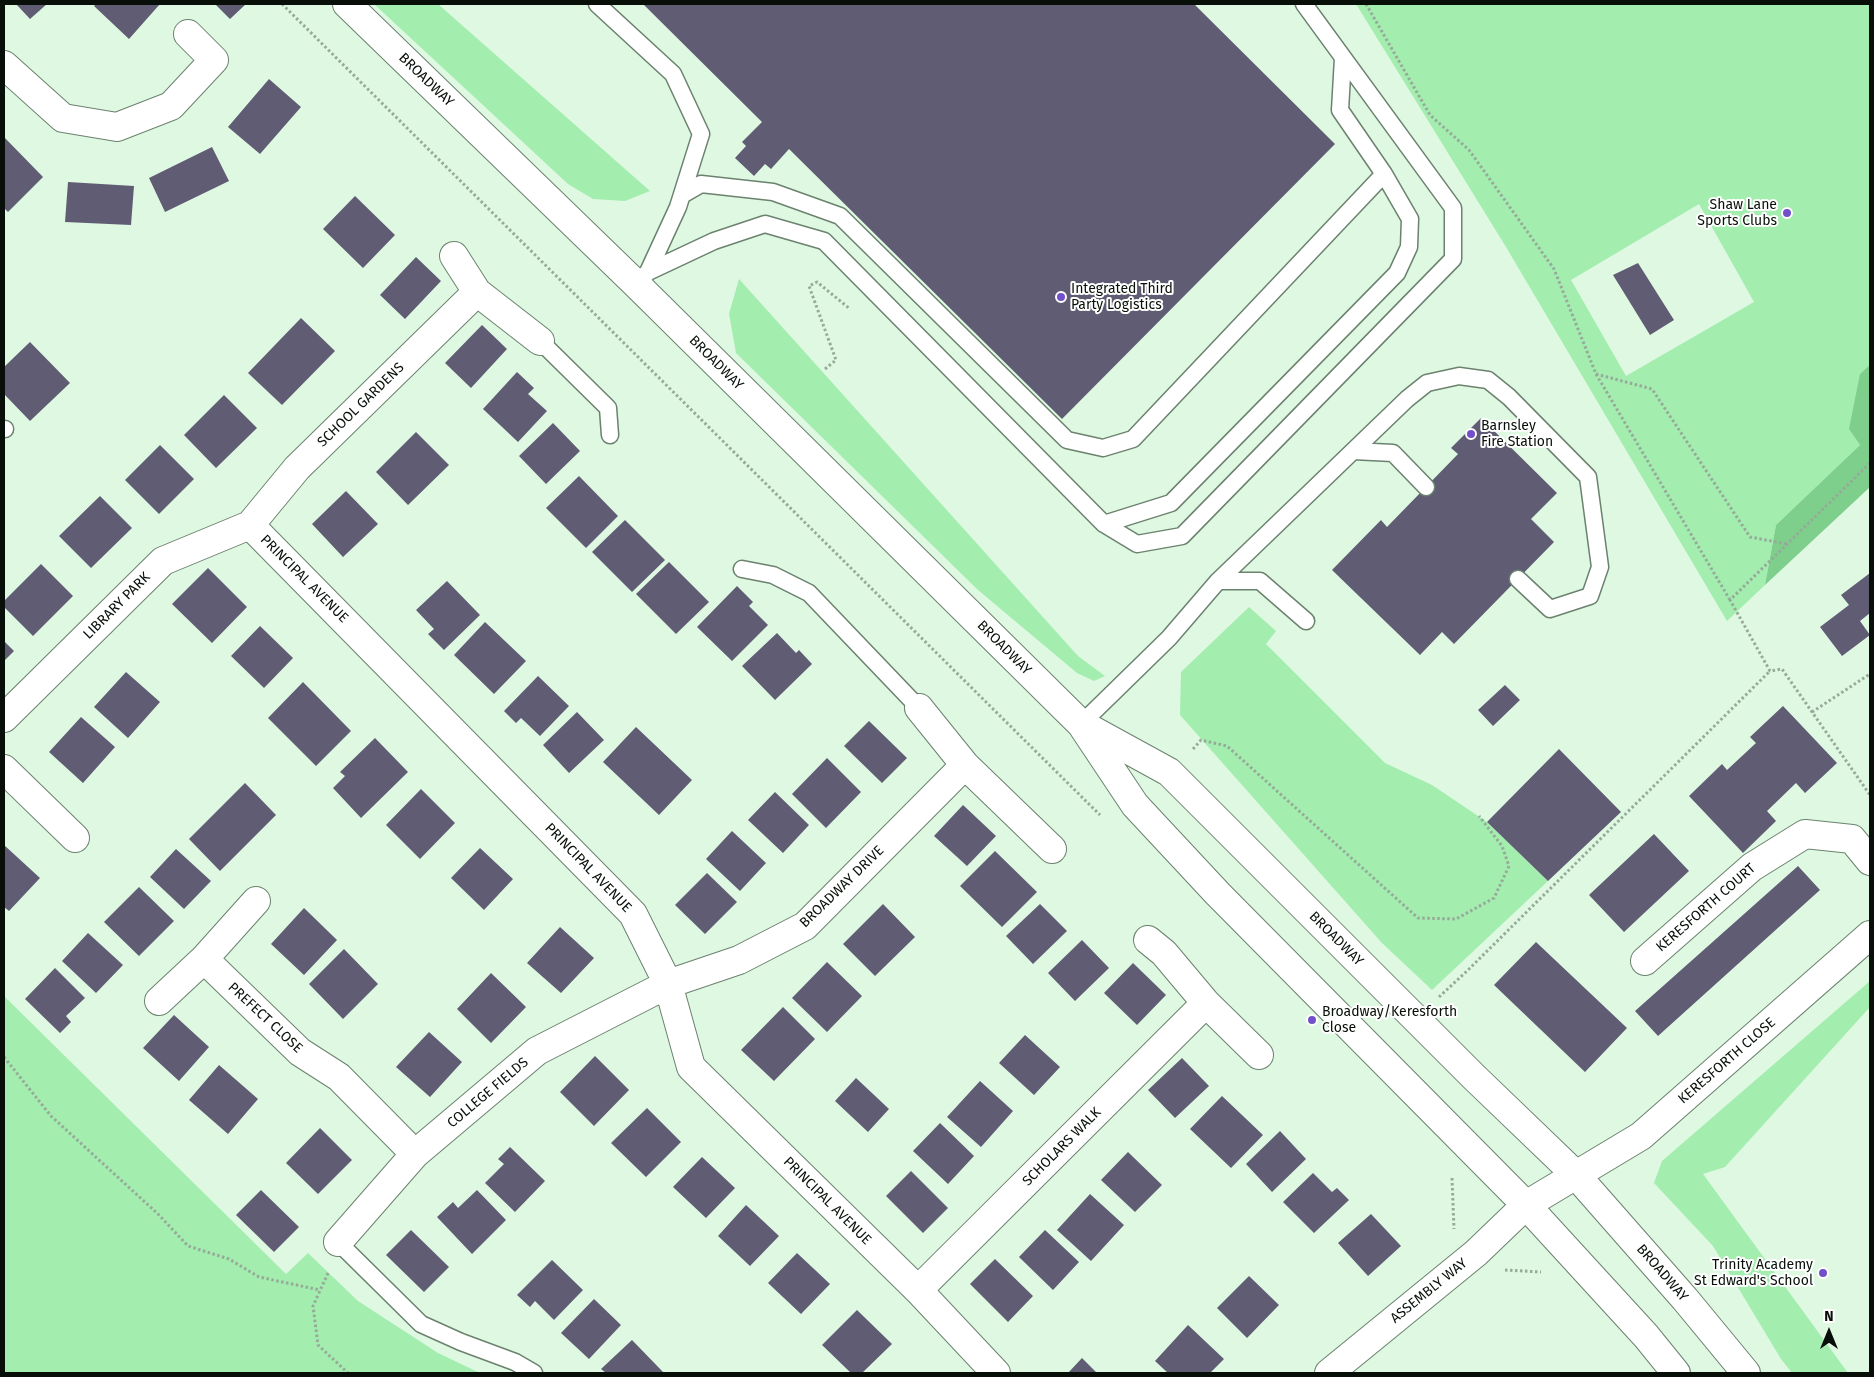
<!DOCTYPE html>
<style>
body{margin:0}
#map{position:relative;width:1874px;height:1377px;overflow:hidden;background:#dff8e2;font-family:"Fira Sans",sans-serif}
canvas{display:block}
.frame{position:absolute;inset:0;border:5px solid #070f08;pointer-events:none}
.north{position:absolute;left:1804px;top:1307px;width:50px;height:50px;-webkit-text-stroke:4px #fff;paint-order:stroke;rotate:0deg;font-size:14px;font-weight:700;line-height:20px;text-align:center;color:#070f08}
.north::after{content:'';display:block;margin:auto;width:18px;height:22px;background:#070f08;clip-path:polygon(50% 0,100% 100%,50% 72%,0 100%)}
</style>
<div id="map">
<canvas width="1874" height="1377"></canvas>
<div class="frame"></div>
<div class="north">N</div>
</div>
<script>
const ctx = document.querySelector('canvas').getContext('2d');
ctx.lineJoin = 'round';
function fillPath(path, color) { ctx.fillStyle = color; ctx.fill(path, 'evenodd'); }
const poly = rows => new Path2D(rows.map(r => 'M' + r).join(''));
function trace(path, color, width, dash) { ctx.strokeStyle = color; ctx.lineWidth = width; ctx.lineCap = dash ? 'butt' : 'round'; ctx.setLineDash(dash || []); ctx.stroke(path); }
function label(font, color, halo, rows, align = 'center') {
  ctx.font = font + ' "Fira Sans",sans-serif'; ctx.lineWidth = 4; ctx.setLineDash([]); ctx.textBaseline = 'middle'; ctx.strokeStyle = halo; ctx.fillStyle = color; for (const [text, x, y, turn = 0] of rows) {
    ctx.save(); ctx.translate(x, y); ctx.rotate((+turn || 0) * Math.PI / 180); ctx.textAlign = isNaN(turn) ? turn : align; if (halo) ctx.strokeText(text, 0, 0); ctx.fillText(text, 0, 0); ctx.restore();
  }
}
const green = poly([
 [374,4,438,4,650,191,625,201,593,199,568,184],
 [1356,4,1870,4,1870,428,1850,429,1860,445,1776,525,1765,585,1727,621,1506,247],
 [1699,204,1754,302,1626,376,1571,280],
 [739,279,1078,656,1105,676,1094,681,1077,673,978,590,736,353,729,314],
 [1249,607,1276,631,1266,644,1385,763,1432,785,1487,822,1548,881,1432,990,1382,943,1180,715,1181,672],
 [1870,981,1870,1007,1725,1167,1703,1174,1848,1373,1792,1373,1781,1359,1713,1246,1654,1183,1662,1161],
 [4,996,286,1274,308,1253,358,1301,438,1353,480,1373,4,1373]
]);
const forest = poly([
 [1870,365,1870,487,1765,585,1776,525,1860,445,1849,429,1860,374]
]);
const building = poly([
 [16,4,47,4,30,19],
 [96,4,160,4,129,39,94,6],
 [215,4,246,4,230,19],
 [643,4,1194,4,1335,144,1062,419,789,149,771,169,765,164,754,176,735,158,746,146,742,142,762,122],
 [269,79,301,107,260,154,228,127],
 [4,137,43,177,8,212,4,208],
 [212,147,229,181,165,212,149,178],
 [68,182,134,186,131,225,65,222],
 [355,196,395,235,363,268,323,229],
 [416,257,441,281,405,319,380,295],
 [1638,263,1674,320,1650,335,1613,275],
 [301,318,335,351,282,405,248,373],
 [482,325,507,349,471,388,445,363],
 [30,342,70,383,30,421,4,394,4,367],
 [517,372,534,388,528,394,547,411,518,442,483,409],
 [224,395,257,428,216,468,184,435],
 [1481,418,1557,493,1531,519,1554,542,1454,644,1442,632,1420,655,1332,570,1381,520,1387,527,1458,454,1451,448],
 [553,423,580,451,546,484,519,456],
 [416,432,449,465,408,505,376,472],
 [160,445,194,479,159,514,125,480],
 [579,476,618,516,586,548,546,508],
 [346,491,378,524,343,557,312,524],
 [100,496,132,528,91,568,59,536],
 [625,520,665,560,632,592,592,552],
 [669,562,709,602,676,634,636,594],
 [41,564,73,596,33,636,4,607,4,601],
 [208,568,247,607,212,643,172,604],
 [1870,573,1870,613,1860,621,1870,635,1842,656,1820,627,1849,605,1841,595],
 [447,581,480,615,444,650,428,634,434,629,416,610],
 [737,586,753,602,749,606,768,625,732,661,697,627],
 [485,622,526,661,494,694,454,655],
 [260,626,293,658,264,688,231,656],
 [777,633,796,653,799,650,812,664,775,700,742,666],
 [4,641,14,651,4,661],
 [126,672,160,702,128,738,94,707],
 [538,676,569,706,540,736,521,718,516,723,504,711],
 [303,682,351,731,316,766,268,718],
 [1505,685,1520,700,1493,726,1478,710],
 [1783,706,1837,763,1805,793,1796,783,1767,811,1776,821,1743,853,1689,796,1722,764,1727,770,1756,743,1750,737],
 [577,712,604,740,569,773,543,745],
 [81,717,115,747,83,783,49,752],
 [869,721,907,758,882,783,844,746],
 [636,727,692,780,659,815,603,762],
 [375,738,408,772,361,818,333,788,345,776,340,772],
 [1559,749,1621,812,1548,881,1487,822],
 [827,758,861,792,826,828,792,794],
 [245,783,276,815,220,871,189,839],
 [421,789,455,823,420,859,386,825],
 [775,792,809,825,783,853,748,820],
 [963,805,996,836,967,866,934,836],
 [732,831,766,863,740,891,706,859],
 [1654,834,1689,871,1624,932,1589,895],
 [4,845,40,878,9,911,4,907],
 [480,848,513,879,484,910,451,878],
 [176,849,211,881,184,909,150,877],
 [995,851,1037,892,1002,927,960,886],
 [1798,866,1820,890,1658,1036,1635,1011],
 [707,873,737,902,705,934,675,905],
 [139,887,174,921,139,956,104,922],
 [883,904,915,937,875,976,843,944],
 [1040,904,1067,931,1033,964,1006,936],
 [304,908,337,940,304,975,271,944],
 [560,927,594,958,561,993,527,963],
 [88,933,123,965,96,993,62,961],
 [1082,940,1109,968,1075,1001,1048,973],
 [1536,942,1627,1028,1585,1072,1494,985],
 [344,949,378,984,343,1019,309,984],
 [827,962,862,996,827,1032,792,998],
 [1133,963,1166,995,1137,1025,1104,993],
 [55,968,85,998,66,1016,71,1022,60,1033,25,999],
 [491,973,526,1007,491,1043,457,1009],
 [783,1007,815,1039,774,1081,741,1050],
 [174,1015,209,1047,179,1081,143,1048],
 [429,1032,462,1062,430,1097,396,1067],
 [1025,1035,1060,1067,1034,1095,999,1063],
 [595,1056,629,1090,594,1126,560,1092],
 [1182,1058,1209,1086,1175,1118,1148,1090],
 [219,1065,258,1099,228,1134,189,1100],
 [856,1078,889,1109,868,1132,835,1101],
 [980,1081,1013,1111,981,1147,947,1117],
 [1222,1096,1263,1135,1231,1168,1190,1129],
 [647,1108,681,1142,646,1177,611,1143],
 [940,1123,974,1156,948,1184,913,1151],
 [320,1128,352,1160,318,1194,286,1163],
 [1280,1131,1306,1159,1272,1192,1246,1164],
 [510,1147,545,1181,515,1212,485,1183,504,1164,498,1159],
 [1128,1152,1162,1185,1135,1212,1101,1180],
 [702,1157,735,1188,706,1218,673,1187],
 [911,1171,948,1208,923,1233,886,1196],
 [1313,1173,1332,1192,1337,1188,1349,1200,1314,1233,1283,1202],
 [261,1190,299,1227,274,1252,236,1215],
 [477,1190,506,1220,472,1254,437,1217,453,1202,458,1208],
 [1090,1194,1124,1225,1091,1261,1057,1230],
 [746,1205,779,1236,750,1266,718,1236],
 [1371,1214,1401,1246,1368,1276,1338,1243],
 [411,1230,449,1267,424,1292,386,1255],
 [1045,1230,1079,1262,1053,1290,1019,1257],
 [797,1253,830,1284,801,1314,768,1283],
 [995,1259,1033,1296,1008,1322,970,1284],
 [552,1260,583,1290,554,1320,535,1301,530,1307,517,1295],
 [1249,1276,1279,1305,1247,1338,1217,1308],
 [594,1299,621,1325,589,1359,561,1333],
 [857,1310,892,1344,862,1373,851,1373,822,1345],
 [1188,1325,1224,1359,1210,1373,1168,1373,1155,1361],
 [632,1340,664,1373,606,1373,601,1369],
 [1082,1358,1097,1373,1068,1373]
]);
const path = poly([
 [282,4,1100,815],
 [1366,4,1430,115,1469,150,1554,269,1596,374,1730,600],
 [825,369,836,360,809,286,817,282,850,309],
 [1596,374,1652,389,1750,537,1787,544],
 [1870,463,1730,600,1770,671,1782,669,1870,795],
 [1812,712,1870,674],
 [1193,749,1201,740,1227,746,1418,918,1456,919,1494,898,1509,866,1502,846,1479,816],
 [1439,997,1467,971,1770,671],
 [4,1057,51,1116,158,1214,188,1246,229,1259,259,1277,320,1290],
 [1452,1178,1454,1229],
 [1505,1270,1541,1272],
 [328,1273,313,1306,318,1345,348,1373]
]);
const service = poly([
 [597,4,673,74,701,134,678,207,648,272],
 [682,195,701,184,773,192,840,216,1067,440,1103,448,1133,439,1384,174,1340,110,1343,58],
 [636,284,648,272,714,241,765,224,824,241,1104,524,1137,544,1182,536,1453,259,1453,208,1304,4],
 [540,341,608,408,610,435],
 [4,429,5,429],
 [1353,451,1393,453,1426,487],
 [1104,524,1171,503,1397,273,1409,247,1410,219,1384,174],
 [742,569,773,575,809,593,919,708],
 [1218,581,1260,581,1306,621],
 [1081,724,1169,638,1218,581,1407,399,1427,383,1459,376,1488,380,1509,397,1588,477,1600,567,1590,596,1550,609,1518,579],
 [338,1242,421,1324,461,1342,515,1362,534,1373]
]);
const minor = poly([
 [4,65,63,118,117,127,171,106,214,60,188,34],
 [454,256,477,292,540,341],
 [250,525,633,914,668,984,691,1067,918,1290,996,1373],
 [919,708,965,765,1052,849],
 [4,718,163,561,250,525,297,468,477,292],
 [4,769,75,838],
 [1148,940,1164,953,1206,1003,1259,1055],
 [204,959,300,1052,339,1077,415,1154],
 [1645,961,1752,867,1805,834,1852,839,1870,861],
 [159,1001,204,959,256,901],
 [338,1242,415,1154,537,1051,668,984,739,960,805,926,965,765],
 [918,1290,1206,1003],
 [1329,1373,1476,1253,1526,1205,1641,1136,1870,935]
]);
const trunk = poly([
 [347,4,636,284,1081,724,1135,805,1218,894,1526,1205,1646,1336,1676,1373],
 [1085,726,1169,772,1474,1077,1576,1175,1685,1299,1746,1373]
]);
const markers = [
 [1787,213,5,"#7150c9"],
 [1061,297,5,"#7150c9"],
 [1471,434,5,"#7150c9"],
 [1312,1020,5,"#7150c9"],
 [1823,1273,5,"#7150c9"]
];
const streetNames = [
 ["BROADWAY",426,80,44],
 ["BROADWAY",716,363,45],
 ["SCHOOL GARDENS",361,405,-44],
 ["PRINCIPAL AVENUE",304,579,45],
 ["LIBRARY PARK",117,606,-45],
 ["BROADWAY",1004,648,45],
 ["PRINCIPAL AVENUE",588,868,46],
 ["BROADWAY DRIVE",842,887,-44],
 ["KERESFORTH COURT",1706,908,-41],
 ["BROADWAY",1336,939,45],
 ["PREFECT CLOSE",265,1018,43],
 ["KERESFORTH CLOSE",1727,1061,-41],
 ["COLLEGE FIELDS",488,1093,-40],
 ["SCHOLARS WALK",1062,1147,-45],
 ["PRINCIPAL AVENUE",827,1201,45],
 ["BROADWAY",1662,1273,49],
 ["ASSEMBLY WAY",1429,1291,-39]
];
const poiNames = [
 ["Shaw Lane",1777,205,"right"],
 ["Sports Clubs",1777,221,"right"],
 ["Integrated Third",1071,289],
 ["Party Logistics",1071,305],
 ["Barnsley",1481,426],
 ["Fire Station",1481,442],
 ["Broadway/Keresforth",1322,1012],
 ["Close",1322,1028],
 ["Trinity Academy",1813,1265,"right"],
 ["St Edward's School",1813,1281,"right"]
];
fillPath(green, '#a3edaf');
fillPath(forest, '#7ece8c');
fillPath(building, '#5f5c74');
trace(service, '#6b826e', 19);
trace(minor, '#6b826e', 30);
trace(trunk, '#6b826e', 30);
trace(path, '#96aa99', 3, [2.5, 2.5]);
trace(service, '#fff', 16);
trace(minor, '#fff', 28);
trace(trunk, '#fff', 28);
for (const [x, y, r, color] of markers) { const dot = new Path2D(); dot.arc(x, y, r, 0, 2 * Math.PI); ctx.fillStyle = color; ctx.fill(dot); trace(dot, '#fff', 2); }
label('14px', '#070f08', '#fff', streetNames);
label('14px', '#070f08', '#fff', poiNames, 'left');
</script>
